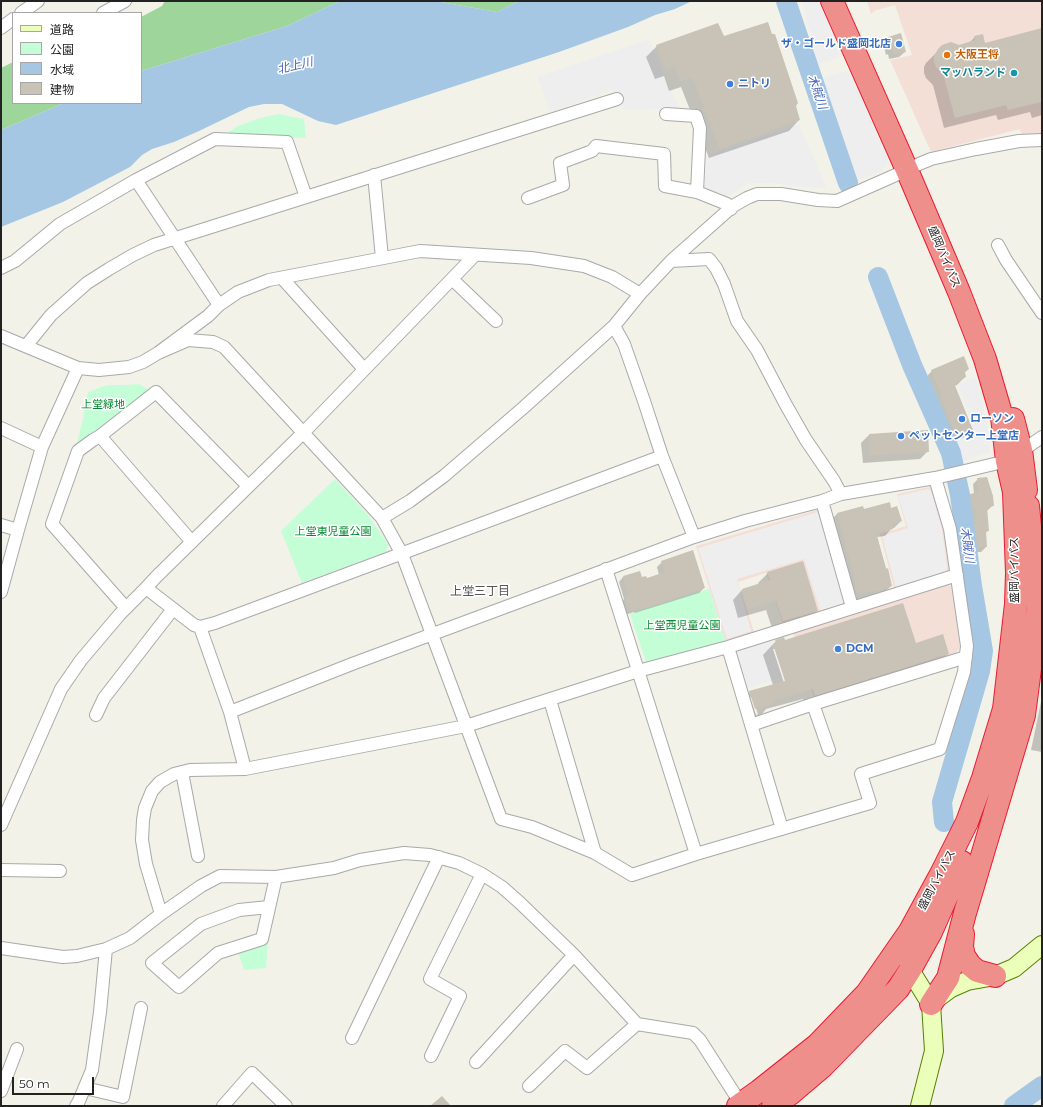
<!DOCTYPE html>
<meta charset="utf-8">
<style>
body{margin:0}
#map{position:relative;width:1043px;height:1107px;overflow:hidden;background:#f3f2e8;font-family:Montserrat,"Noto Sans JP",sans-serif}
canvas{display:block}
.frame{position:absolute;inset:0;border:2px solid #222;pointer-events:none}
.legend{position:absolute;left:12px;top:12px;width:130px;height:92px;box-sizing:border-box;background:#fff;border:1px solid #a7a7a7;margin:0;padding:5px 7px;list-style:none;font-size:12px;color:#222}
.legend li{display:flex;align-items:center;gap:8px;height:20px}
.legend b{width:20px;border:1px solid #a7a7a7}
.scale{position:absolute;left:12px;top:1077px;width:82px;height:18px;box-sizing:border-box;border:2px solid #222;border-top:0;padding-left:5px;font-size:12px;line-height:14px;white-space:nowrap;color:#222;-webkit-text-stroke:3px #fff;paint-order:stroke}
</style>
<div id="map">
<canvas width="1043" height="1107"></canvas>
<div class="frame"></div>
<ul class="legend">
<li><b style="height:5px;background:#ebffba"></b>道路</li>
<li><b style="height:11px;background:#c4fed6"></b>公園</li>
<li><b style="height:11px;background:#a5c7e3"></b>水域</li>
<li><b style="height:11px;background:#c8c2b7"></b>建物</li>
</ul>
<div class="scale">50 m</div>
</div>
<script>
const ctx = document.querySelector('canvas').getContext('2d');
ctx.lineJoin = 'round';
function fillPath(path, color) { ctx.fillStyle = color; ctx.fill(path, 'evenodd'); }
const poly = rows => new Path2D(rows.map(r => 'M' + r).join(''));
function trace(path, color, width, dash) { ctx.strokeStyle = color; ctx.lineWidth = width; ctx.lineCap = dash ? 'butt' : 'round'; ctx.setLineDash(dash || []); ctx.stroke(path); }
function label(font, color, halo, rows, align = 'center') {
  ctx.font = font + ' Montserrat,"Noto Sans JP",sans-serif'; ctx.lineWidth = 3; ctx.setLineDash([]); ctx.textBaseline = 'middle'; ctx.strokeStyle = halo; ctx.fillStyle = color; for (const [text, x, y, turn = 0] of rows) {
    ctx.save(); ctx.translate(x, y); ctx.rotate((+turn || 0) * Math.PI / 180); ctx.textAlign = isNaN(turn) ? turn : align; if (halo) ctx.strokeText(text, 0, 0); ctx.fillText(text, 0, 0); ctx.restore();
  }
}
const commercial = poly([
 [867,1,1042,1,1042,134,1022,136,1020,129,931,152,890,60,912,55,895,5,874,11,871,14],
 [929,487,932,489,944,529,949,566,950,569,948,573,949,585,953,588,960,647,955,654,814,698,793,632,783,624,766,573,738,582,754,632,726,642,696,546,817,510,819,511,849,614,897,599,880,534,906,526,897,494]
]);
const forest = poly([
 [165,1,340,1,287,26,141,71,141,17,162,6],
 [435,1,519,1,497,12],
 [13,62,13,103,64,103,1,130,1,68]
]);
const park = poly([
 [278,114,304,119,306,138,224,135,238,126,257,119],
 [139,384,148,389,148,391,91,437,76,447,84,414,88,392,107,385,127,385],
 [335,479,368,515,388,544,386,552,302,583,281,531],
 [709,589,726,642,649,664,646,662,630,614],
 [268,943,266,968,244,970,238,952]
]);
const parking = poly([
 [802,1,820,1,839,49,839,57,815,65,812,57,813,40,806,21],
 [649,39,679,108,623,110,613,90,550,112,537,77],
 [846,71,852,77,888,159,887,165,882,168,882,171,856,181,819,78],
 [799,124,827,189,769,183,749,183,739,189,728,198,704,188,707,155],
 [976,377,987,421,990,452,961,462,955,441,975,433,958,385],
 [928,489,931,491,942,529,947,568,946,572,896,588,882,536,908,528,898,496],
 [818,512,844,600,841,606,820,610,804,559,737,579,751,631,727,639,698,548],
 [770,639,782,677,746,689,736,651,739,648]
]);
const water = poly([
 [340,1,435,1,497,12,519,1,692,1,675,9,655,15,628,27,559,52,336,125,318,121,282,104,264,104,249,107,199,131,174,142,152,149,142,155,130,167,63,202,1,227,1,130,64,103,141,103,141,71,287,26]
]);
const shadow = poly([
 [1042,29,1042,115,1032,118,1030,112,998,120,996,115,944,128,933,85,926,78,924,73,924,67,926,63,943,46,959,46,969,43,975,37,984,44],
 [723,38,795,106,799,120,789,131,709,158,681,87,669,91,664,76,655,79,646,57,657,46],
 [889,38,905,52,899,57,889,59,888,54,886,55,883,43],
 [968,369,964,373,965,377,957,385,954,386,972,429,964,437,948,444,933,406,935,404,924,379,932,371],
 [927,431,928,451,920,459,863,463,861,443,869,435],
 [978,479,993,505,988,510,986,511,988,531,985,533,986,547,981,552,973,552,971,536,971,513,968,514,965,499,970,495,974,494,973,484],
 [862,507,863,511,890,509,901,521,894,528,892,528,885,536,877,537,891,586,884,593,852,601,830,521,837,514],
 [662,562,704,588,699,593,635,613,634,612,625,615,621,603,624,599,619,582,623,577,646,579,659,575,657,567],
 [768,573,817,611,807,620,773,631,766,610,738,618,733,600,742,590,759,585,758,583],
 [776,641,915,644,948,654,937,664,805,705,803,699,766,709,762,714,745,719,740,702,750,692,773,685,763,655],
 [773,649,775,649,787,685,785,686],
 [750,697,752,697,758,714,756,715],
 [1042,697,1042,752,1031,750]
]);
const river = poly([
 [786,1,848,183],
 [878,277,912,365,951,453,960,495,972,586,983,651,980,671,942,802,944,822],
 [1014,1106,1042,1086]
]);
const building = poly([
 [768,22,772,34,775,34,798,103,796,106,800,120,720,149,692,77,680,81,675,66,666,70,656,45,718,23,724,36],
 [1042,28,1042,102,1008,110,1006,105,955,118,943,74,936,67,934,62,934,56,938,49,942,45,951,42,959,45,975,40,974,36,983,34,985,43],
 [901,33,906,52,894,54,893,50,891,50,888,37],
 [964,356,969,369,965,372,966,377,954,383,973,430,956,436,941,397,943,396,931,370],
 [928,430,929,452,870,455,869,434],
 [987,477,993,496,994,506,987,507,989,531,986,531,987,547,978,547,975,530,975,509,972,509,970,494,979,492,977,478],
 [890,502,891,508,897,506,902,521,892,524,893,529,876,532,886,569,888,568,892,586,876,591,876,590,858,594,853,576,854,576,837,513,863,506,864,509],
 [693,550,705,588,640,609,639,607,630,611,625,597,629,595,623,576,640,571,642,577,646,576,647,578,665,572,661,561],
 [803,561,818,611,783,621,776,601,748,609,742,589,770,580,767,572],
 [903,603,916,643,943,634,949,654,815,696,813,689,772,701,773,704,755,709,749,691,785,681,773,644,776,642,775,640,784,637,785,640],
 [442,1096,451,1106,430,1106]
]);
const street = poly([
 [21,13,38,1],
 [103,13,125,1],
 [1,28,13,19],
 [666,114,696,116,700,128,697,192],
 [374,175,382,258],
 [136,180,215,139,287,142,306,197],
 [528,198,563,185,560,163,592,151,596,146,664,154,665,186,697,192,727,204,731,209],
 [998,245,1006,260,1042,313],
 [671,261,709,259,716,268,724,284,737,321,757,350,786,405,806,440,834,481,841,494],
 [1,268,15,261,60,224,136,180,219,305],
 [282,278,364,369],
 [452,279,496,321],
 [614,326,624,344,644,401,662,456,694,537],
 [1,336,78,368,99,370,129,367,143,362,158,353,208,316,219,305,238,292,269,280,420,251,531,258,584,266,612,277,640,294],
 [26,346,51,315,87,283,109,269,133,255,154,245,617,99],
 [158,353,188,340,213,342,224,347,382,518,402,554,501,819,532,827,595,853,632,875,696,854],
 [1,428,42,447],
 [100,436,192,542],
 [822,501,852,607],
 [382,518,410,501,444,476,523,408,614,326,640,294,671,261,733,206,747,198,757,194,781,194,818,200,837,201,907,170,919,164,931,159,976,149,1019,141,1042,140],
 [1,525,18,530],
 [606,569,696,854,870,803,861,774,940,749,964,672,967,646,950,529,935,478],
 [146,588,194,625,200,627,215,623,395,556,662,456],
 [1,592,18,530,42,447,78,368],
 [126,608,52,524,78,451,93,440,100,436,156,392,248,486],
 [200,627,230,712,245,769],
 [728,647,782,829],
 [550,700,595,853],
 [813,704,829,750],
 [230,712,352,664,694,537,745,521,822,501,841,494,935,478,1007,461,1042,437],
 [96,715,104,698,173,609],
 [751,725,813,704,966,657],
 [182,772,198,856],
 [1,825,61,689,81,660,120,614,146,588,156,577,303,433,475,255],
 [1,870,60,871],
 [269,907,239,910,201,924,152,963,179,987,218,953,262,939,276,877],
 [161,914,146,864,142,840,143,820,145,808,152,791,160,782,174,774,190,770,245,769,466,726,638,671,728,647,957,575],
 [1,948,63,957,77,956,106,949,130,938,161,914,201,886,220,876,276,877,334,868,360,860,404,853,430,855,459,863,482,874,502,887,519,902,574,955,637,1024,693,1033,700,1040,741,1104],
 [352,1038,439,857],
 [431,1056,460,996,430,979,482,874],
 [476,1062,574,955],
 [529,1086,565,1051,587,1068,637,1024],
 [85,1088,123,1097,141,1008],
 [1,1091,17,1049],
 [76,1106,79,1101,92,1070,100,1012,106,949],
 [223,1106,252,1073,286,1106]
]);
const secondary = poly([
 [909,958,910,970,931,1004,934,1051,920,1106],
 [936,999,951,988,967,981,995,976,1014,968,1042,945]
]);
const highway = poly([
 [1013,419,1021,450,1026,490],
 [963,934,962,947,964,956,970,965,977,971,995,976],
 [931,1004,948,978,965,913,1024,715,1038,607,1028,506],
 [738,1106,759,1091,817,1045,867,993,910,931,941,874,967,822,983,778,1004,709,1016,604,1017,573,1014,492,1007,461,1002,417,985,359,959,292,907,170,832,1],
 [773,1106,790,1094,823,1066,898,989,910,970,931,932,962,862]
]);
const markers = [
 [899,44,4,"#3f7fe0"],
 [947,55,4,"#e8710a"],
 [1014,73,4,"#0f9aa8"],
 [730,84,4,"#3f7fe0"],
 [962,419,4,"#3f7fe0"],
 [901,436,4,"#3f7fe0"],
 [838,649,4,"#3f7fe0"]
];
const shopNames = [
 ["ザ・ゴールド盛岡北店",891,44,"right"],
 ["ニトリ",738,84],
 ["ローソン",970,419],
 ["ペットセンター上堂店",909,436],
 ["DCM",846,649]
];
const foodNames = [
 ["大阪王将",955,55]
];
const cultureNames = [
 ["マッハランド",1006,73]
];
const streetNames = [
 ["盛岡バイパス",944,257,67],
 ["盛岡バイパス",1015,570,-90],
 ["盛岡バイパス",937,880,-62]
];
const parkNames = [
 ["上堂緑地",103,405],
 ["上堂東児童公園",333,532],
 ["上堂西児童公園",682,626]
];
const waterNames = [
 ["北上川",295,66,-13],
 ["木賊川",817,92,71],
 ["木賊川",967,545,82]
];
const neighbourhoodNames = [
 ["上堂三丁目",480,591]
];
fillPath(commercial, '#f4dfd7');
fillPath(forest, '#9dd59a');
fillPath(park, '#c4fed6');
fillPath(parking, '#eee');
fillPath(water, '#a5c7e3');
fillPath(shadow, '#0003');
trace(river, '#a5c7e3', 20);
fillPath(building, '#c8c2b7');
trace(street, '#a9a9a9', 14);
trace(secondary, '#568200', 20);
trace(highway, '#eb1b32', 24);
trace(street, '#fff', 12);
trace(secondary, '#ebffba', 18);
trace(highway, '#ef8f8b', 22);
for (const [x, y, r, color] of markers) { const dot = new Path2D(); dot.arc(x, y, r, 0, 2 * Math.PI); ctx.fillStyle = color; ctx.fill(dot); trace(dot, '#fff', 1.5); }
label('bold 11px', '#366cbe', '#fff', shopNames, 'left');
label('bold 11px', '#c56008', '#fff', foodNames, 'left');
label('bold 11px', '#0d838f', '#fff', cultureNames, 'right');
label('11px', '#222', '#fff', streetNames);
label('11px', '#03882d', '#fff', parkNames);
label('italic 12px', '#4464bb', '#fff', waterNames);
label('12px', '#555', '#fff', neighbourhoodNames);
</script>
